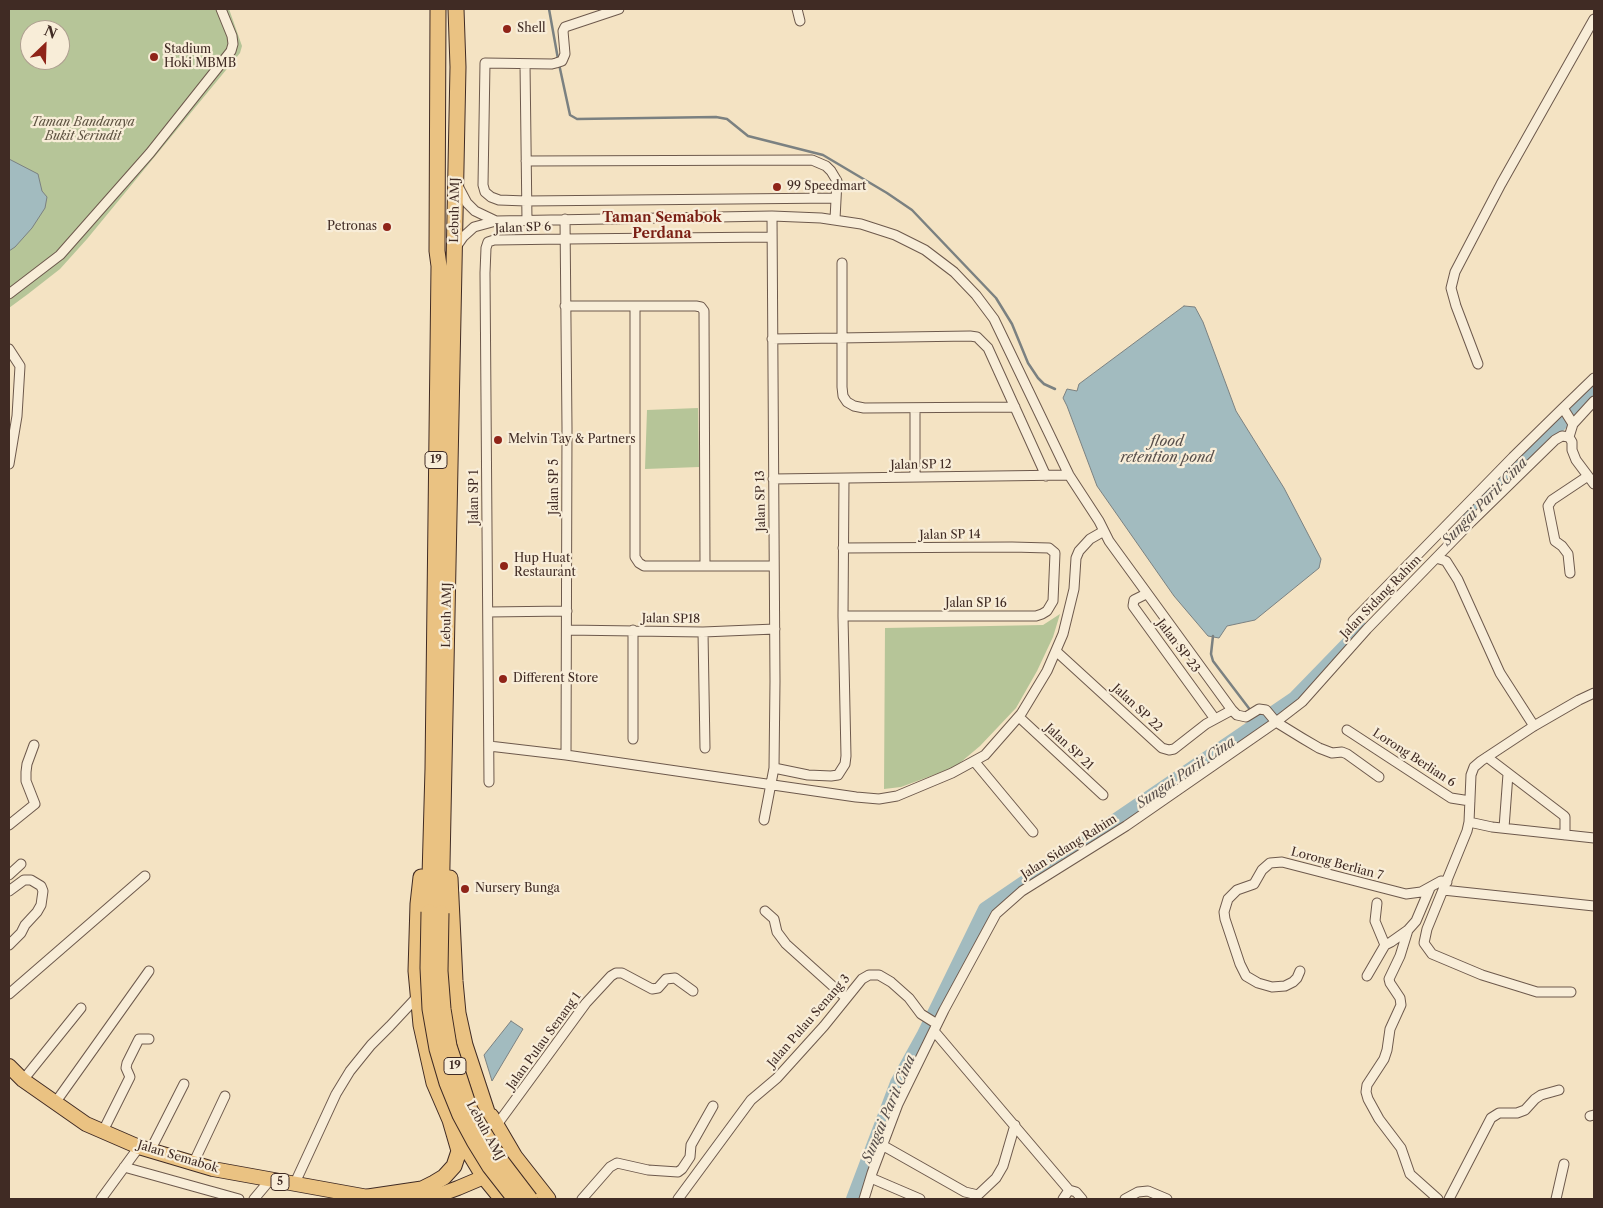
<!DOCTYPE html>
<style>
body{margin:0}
#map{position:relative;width:1603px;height:1208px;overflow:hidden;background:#f4e3c3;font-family:"Libre Caslon Text",serif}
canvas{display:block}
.frame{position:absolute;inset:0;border:10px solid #402b24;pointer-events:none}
.north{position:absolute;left:20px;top:20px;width:50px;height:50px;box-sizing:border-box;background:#f8edd8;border:1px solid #ae9f90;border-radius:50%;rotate:24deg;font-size:14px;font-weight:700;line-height:20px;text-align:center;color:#402b24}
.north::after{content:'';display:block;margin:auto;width:18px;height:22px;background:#8f2418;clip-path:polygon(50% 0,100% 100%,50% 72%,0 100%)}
</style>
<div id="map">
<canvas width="1603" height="1208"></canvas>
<div class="frame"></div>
<div class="north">N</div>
</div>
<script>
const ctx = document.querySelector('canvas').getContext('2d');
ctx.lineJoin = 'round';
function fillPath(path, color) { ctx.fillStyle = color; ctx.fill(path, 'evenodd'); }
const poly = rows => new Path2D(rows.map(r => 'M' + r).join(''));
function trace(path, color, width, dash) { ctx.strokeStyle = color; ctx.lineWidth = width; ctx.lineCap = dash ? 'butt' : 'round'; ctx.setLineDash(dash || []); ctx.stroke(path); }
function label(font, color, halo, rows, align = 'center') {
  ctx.font = font + ' "Libre Caslon Text",serif'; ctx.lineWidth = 4.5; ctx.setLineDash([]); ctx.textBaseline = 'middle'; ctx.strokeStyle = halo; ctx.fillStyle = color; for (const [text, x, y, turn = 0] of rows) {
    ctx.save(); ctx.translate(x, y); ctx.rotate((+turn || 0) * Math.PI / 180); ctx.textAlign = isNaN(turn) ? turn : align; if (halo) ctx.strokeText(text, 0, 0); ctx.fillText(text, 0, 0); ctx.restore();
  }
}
const green = poly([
 [9,9,229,9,242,46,240,53,87,239,60,269,28,294,9,308],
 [30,30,60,30,60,60,30,60],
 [698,408,699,467,645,469,647,410],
 [1060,614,1053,637,1037,671,1016,708,980,746,955,767,901,787,884,789,885,628,1043,625]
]);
const water = poly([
 [9,159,38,174,42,191,47,197,45,208,32,228,15,247,9,251,9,159],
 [1184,306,1195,307,1203,322,1236,411,1284,488,1321,559,1319,568,1255,620,1227,626,1219,638,1208,636,1174,596,1097,486,1067,406,1063,398,1067,389,1077,391,1079,384,1184,306],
 [511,1021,523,1029,492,1081,484,1055,511,1021]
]);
const stream = poly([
 [549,9,558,59],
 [559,64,570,115,577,119,716,117,727,119,748,136,823,155,887,193,912,210,996,298,1012,324,1028,363,1038,378,1044,384,1055,389],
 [1213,636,1211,654,1213,661,1251,711]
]);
const river = poly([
 [1468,520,1594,389],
 [853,1199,897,1083,923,1036,985,909,1295,698,1362,629]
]);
const minor = poly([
 [619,9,565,27,563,31,565,54,562,61,556,63,552,64,485,63,483,185,485,192,491,197,499,200,526,201,836,198],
 [797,9,800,21],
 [525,64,527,221],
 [526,161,812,160,826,166,831,171,837,181,835,219],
 [458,186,467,203,475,211,496,221],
 [565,219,567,428,566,755],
 [456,247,463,237,474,227,496,221,772,216,821,218,861,224,895,235,925,250,954,272,976,295,994,319,1069,475,1099,521,1109,541,1232,710,1237,715,1246,717,1259,709,1266,710,1276,722,1302,738,1319,748,1332,753,1342,752,1347,754,1379,777],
 [842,263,842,387,843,396,847,402,854,406,864,408,1015,407],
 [9,294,60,255,150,153,231,51,233,44,232,36,221,9],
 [565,306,696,306,701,307,704,311,705,565],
 [635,307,635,557,639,563,644,566,774,566],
 [772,339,970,336,977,337,988,348,1046,476],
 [9,349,20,366,17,416,9,464],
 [1478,364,1456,306,1451,288,1455,272,1501,184,1594,19],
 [915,408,915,477],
 [1573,424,1594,401],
 [1569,437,1573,424,1563,408,1594,378],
 [1569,437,1572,442,1572,450,1576,460,1594,484],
 [773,479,1069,475],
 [1436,558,1446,561,1458,580,1500,673,1534,726],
 [1570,573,1568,554,1562,546,1555,541,1548,506,1552,500,1588,476],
 [1146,594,1134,600,1133,606,1215,719],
 [488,612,567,611],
 [843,616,1036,616,1042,614,1047,611,1053,601,1055,553,1049,548,1012,547,843,548],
 [1353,621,1513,457,1563,408],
 [567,630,703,632,775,629],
 [703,632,705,748],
 [1057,652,1162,748,1169,750,1174,749,1206,724,1232,710],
 [1019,717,1103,795],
 [1347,730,1451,798,1470,801],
 [633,739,633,630],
 [489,746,566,755,856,797,879,799,897,796,952,773,985,755,1021,714,1047,671,1063,634,1074,589,1076,558,1079,551,1090,539,1104,531],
 [1487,757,1563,815,1565,817,1565,835],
 [974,761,1033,832],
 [774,768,808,775,831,776,838,775,845,764,846,756,843,616,844,479],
 [489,782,485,273,486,248,488,242,494,240,566,239,772,237],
 [764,820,774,768,775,681,772,216],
 [1469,822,1492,827,1594,838],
 [9,825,35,804,26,781,26,772,27,764,34,745],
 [1504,828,1508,774],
 [9,875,21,864],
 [1443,890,1594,906],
 [9,891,24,880,31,880,41,886,43,891,41,905,37,912,25,925,21,933,9,945],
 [1377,903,1375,921,1385,945],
 [765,911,774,919,777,932,786,944,846,998],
 [1408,930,1400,956,1389,979,1390,983,1400,998,1401,1005,1390,1029,1387,1050,1384,1059,1367,1085,1366,1092,1368,1099,1379,1119,1401,1148,1410,1174,1438,1199],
 [1300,971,1297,978,1293,982,1285,986,1272,987,1258,983,1246,976,1240,964,1225,919,1224,912,1228,899,1237,890,1254,884,1262,870,1270,863,1282,862,1406,894,1421,892,1441,881,1447,882],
 [1367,976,1385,945,1391,942,1408,930,1416,921,1430,888],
 [1571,992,1537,992,1482,975,1432,954,1424,943,1427,929,1467,831,1469,822,1471,775,1474,767,1481,761,1534,726,1579,700,1594,693],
 [9,994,145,876],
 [934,1031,1069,1190,1076,1192,1082,1199],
 [23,1080,81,1008],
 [55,1103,149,971],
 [1590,1116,1594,1115],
 [496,1126,586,1003,611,976,616,973,622,973,652,989,658,988,666,979,675,978,693,991],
 [103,1131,130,1077,126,1068,127,1063,139,1039,149,1039],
 [882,1145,965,1192,978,1195,996,1178,1003,1166,1015,1125],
 [150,1151,184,1084],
 [193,1164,225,1096],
 [124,1167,239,1199],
 [871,1178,920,1199],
 [294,1185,336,1094,350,1071,371,1045,390,1026,418,996],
 [101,1199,139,1147],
 [254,1199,270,1180],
 [582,1199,610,1167,617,1163,648,1170,678,1172,682,1169,690,1157,691,1145,713,1106],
 [678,1199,751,1100,777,1078,824,1026,862,979,869,975,879,975,891,982,909,998,921,1014,937,1024],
 [864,1199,872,1173,898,1104,944,1010,996,914,1022,891,1126,826,1276,722,1302,702,1367,629,1471,522,1555,440,1562,436,1569,437],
 [1063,1199,1069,1190],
 [1125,1199,1138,1192,1148,1191,1167,1199],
 [1449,1199,1491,1118,1499,1113,1517,1113,1525,1110,1535,1099,1541,1095,1559,1090],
 [1556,1199,1564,1164]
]);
const primary = poly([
 [9,1066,23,1080,86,1124,139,1147,213,1169,368,1197,416,1199,439,1195,458,1188,484,1177,494,1171]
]);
const trunk = poly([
 [450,878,455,981,458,1013,465,1045,491,1124,489,1135,486,1139,478,1143],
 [429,912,433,769,439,266,437,251,438,9],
 [441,913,458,67,456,9],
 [491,1116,515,1157,548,1199],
 [458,1134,484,1177,502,1199],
 [368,1197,422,1189,434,1183,444,1177,454,1166,459,1151,450,1120,434,1083,421,1025,416,971,418,904,421,877]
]);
const trunkBridge = poly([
 [429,912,428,968,430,1009,437,1049,447,1083,460,1115,474,1141,490,1167,515,1199],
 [441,913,440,971,443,1009,449,1046,470,1110,501,1161,530,1199]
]);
const markers = [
 [507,29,5,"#8f2418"],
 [154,57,5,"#8f2418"],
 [777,187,5,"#8f2418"],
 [387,227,5,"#8f2418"],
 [498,440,5,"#8f2418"],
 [504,566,5,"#8f2418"],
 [503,679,5,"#8f2418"],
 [465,889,5,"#8f2418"]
];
const shields = [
 [436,460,22],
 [455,1066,22],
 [280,1182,18]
];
const shieldNames = [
 ["19",436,460],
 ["19",455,1066],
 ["5",280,1182]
];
const poiNames = [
 ["Shell",517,29],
 ["Stadium",164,50],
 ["Hoki MBMB",164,64],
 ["99 Speedmart",787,187],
 ["Petronas",377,227,"right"],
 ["Melvin Tay & Partners",508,440],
 ["Hup Huat",514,559],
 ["Restaurant",514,573],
 ["Different Store",513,679],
 ["Nursery Bunga",475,889]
];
const parkNames = [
 ["Taman Bandaraya",83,123],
 ["Bukit Serindit",83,137]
];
const streetNames = [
 ["Lebuh AMJ",455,210,-89],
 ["Jalan SP 6",523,228,-2],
 ["Jalan SP 12",921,465,-1],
 ["Jalan SP 5",555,487,-90],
 ["Jalan SP 1",475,497,-90],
 ["Jalan SP 13",761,501,-91],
 ["Jalan SP 14",950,535,-1],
 ["Jalan Sidang Rahim",1381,597,-46],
 ["Jalan SP 16",976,604],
 ["Lebuh AMJ",447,615,-89],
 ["Jalan SP18",671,619,1],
 ["Jalan SP 23",1178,646,53],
 ["Jalan SP 22",1137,708,43],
 ["Jalan SP 21",1069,747,43],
 ["Lorong Berlian 6",1414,758,33],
 ["Jalan Sidang Rahim",1069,847,-32],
 ["Lorong Berlian 7",1337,864,15],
 ["Jalan Pulau Senang 3",809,1021,-49],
 ["Jalan Pulau Senang 1",544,1041,-54],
 ["Lebuh AMJ",485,1131,61],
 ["Jalan Semabok",178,1157,17]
];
const neighbourhoodNames = [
 ["Taman Semabok",662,218],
 ["Perdana",662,234]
];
const waterNames = [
 ["flood",1167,442],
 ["retention pond",1167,458],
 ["Sungai Parit Cina",1485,502,-46],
 ["Sungai Parit Cina",1186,773,-34],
 ["Sungai Parit Cina",889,1109,-67]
];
fillPath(green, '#b6c598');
fillPath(water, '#a2bbbf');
trace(water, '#7b8181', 1);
trace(stream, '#7b8181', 2.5);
trace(river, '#a2bbbf', 14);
trace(minor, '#6d594c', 11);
trace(primary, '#402b24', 16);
trace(trunk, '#402b24', 17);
trace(minor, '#f8edd8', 9);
trace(primary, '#eac282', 14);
trace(trunk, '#eac282', 15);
trace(trunkBridge, '#402b24', 17, []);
trace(trunkBridge, '#eac282', 15);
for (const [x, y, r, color] of markers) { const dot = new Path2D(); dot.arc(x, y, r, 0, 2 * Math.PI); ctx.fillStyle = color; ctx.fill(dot); trace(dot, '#f8edd8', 2); }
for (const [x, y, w] of shields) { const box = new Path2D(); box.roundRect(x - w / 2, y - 8.5, w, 17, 4); ctx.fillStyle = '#f8edd8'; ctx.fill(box); trace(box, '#402b24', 1); }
label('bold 11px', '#402b24', null, shieldNames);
label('12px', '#402b24', '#f8edd8', poiNames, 'left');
label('italic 12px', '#5e5241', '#f8edd8', parkNames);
label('12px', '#402b24', '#f8edd8', streetNames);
label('bold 14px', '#7a1f14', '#f8edd8', neighbourhoodNames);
label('italic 14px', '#584f4b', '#f8edd8', waterNames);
</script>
